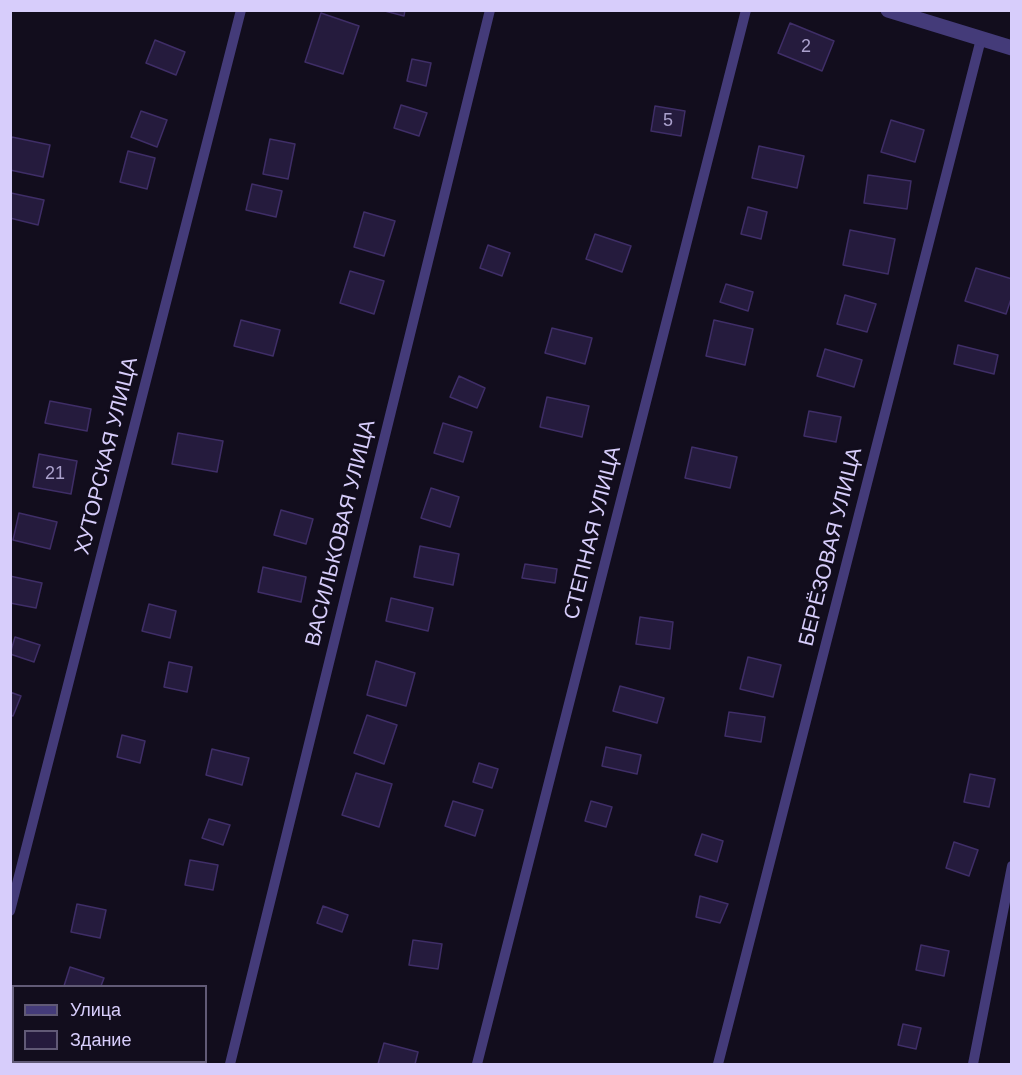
<!DOCTYPE html>
<meta charset="utf-8">
<style>
body{margin:0}
#map{position:relative;width:1022px;height:1075px;overflow:hidden;background:#120d1d;font-family:Arial,sans-serif}
canvas{display:block}
.frame{position:absolute;inset:0;border:12px solid #d7cdfb;pointer-events:none}
.legend{position:absolute;left:12px;top:985px;width:195px;height:78px;box-sizing:border-box;background:#120d1d;border:2px solid #615a76;margin:0;padding:8px 10px;list-style:none;font-size:18px;color:#d7cdfb}
.legend li{display:flex;align-items:center;gap:12px;height:30px}
.legend b{width:30px;border:2px solid #615a76}
</style>
<div id="map">
<canvas width="1022" height="1075"></canvas>
<div class="frame"></div>
<ul class="legend">
<li><b style="height:8px;background:#443b79"></b>Улица</li>
<li><b style="height:16px;background:#251b3d"></b>Здание</li>
</ul>
</div>
<script>
const ctx = document.querySelector('canvas').getContext('2d');
ctx.lineJoin = 'round';
function fillPath(path, color) { ctx.fillStyle = color; ctx.fill(path, 'evenodd'); }
const poly = rows => new Path2D(rows.map(r => 'M' + r).join(''));
function trace(path, color, width, dash) { ctx.strokeStyle = color; ctx.lineWidth = width; ctx.lineCap = dash ? 'butt' : 'round'; ctx.setLineDash(dash || []); ctx.stroke(path); }
function label(font, color, halo, rows, align = 'center') {
  ctx.font = font + ' Arial,sans-serif'; ctx.lineWidth = 4.5; ctx.setLineDash([]); ctx.textBaseline = 'middle'; ctx.strokeStyle = halo; ctx.fillStyle = color; for (const [text, x, y, turn = 0] of rows) {
    ctx.save(); ctx.translate(x, y); ctx.rotate((+turn || 0) * Math.PI / 180); ctx.textAlign = isNaN(turn) ? turn : align; if (halo) ctx.strokeText(text, 0, 0); ctx.fillText(text, 0, 0); ctx.restore();
  }
}
const building = poly([
 [381,10,405,10,404,16,381,10],
 [321,13,359,26,343,74,305,62,321,13],
 [790,23,834,41,822,71,778,53,790,23],
 [155,40,185,52,176,75,146,63,155,40],
 [412,59,431,63,426,86,407,81,412,59],
 [401,105,427,113,419,136,394,128,401,105],
 [655,106,685,111,681,136,651,131,655,106],
 [141,111,167,120,157,147,131,137,141,111],
 [891,120,924,130,915,162,881,152,891,120],
 [12,137,50,145,43,177,10,170,10,143,12,137],
 [270,139,295,144,288,179,263,174,270,139],
 [759,146,804,156,797,188,752,178,759,146],
 [128,151,155,158,147,189,120,182,128,151],
 [868,175,911,181,907,209,864,203,868,175],
 [252,184,282,191,276,217,246,210,252,184],
 [11,193,44,200,38,225,10,218,11,193],
 [748,207,767,212,761,239,741,234,748,207],
 [364,212,395,221,384,256,354,247,364,212],
 [850,230,895,239,888,274,843,265,850,230],
 [595,234,631,246,622,272,586,259,595,234],
 [488,245,510,253,502,276,480,268,488,245],
 [976,268,1012,279,1012,296,1006,314,965,301,976,268],
 [350,271,384,281,374,314,340,303,350,271],
 [726,284,753,292,748,311,720,302,726,284],
 [845,295,876,304,867,332,837,324,845,295],
 [241,320,280,330,273,356,234,346,241,320],
 [714,320,753,329,745,365,706,356,714,320],
 [552,328,592,338,585,364,545,353,552,328],
 [958,345,998,355,994,374,954,364,958,345],
 [825,349,862,360,854,387,817,376,825,349],
 [459,376,485,388,477,408,450,397,459,376],
 [547,397,589,406,582,437,540,427,547,397],
 [50,401,91,409,87,431,45,423,50,401],
 [809,411,841,417,836,442,804,436,809,411],
 [443,423,472,432,463,462,434,453,443,423],
 [178,433,223,441,217,472,172,464,178,433],
 [692,447,737,457,730,488,685,478,692,447],
 [39,454,77,461,71,494,33,487,39,454],
 [431,488,459,497,450,527,421,518,431,488],
 [281,510,313,519,306,544,274,535,281,510],
 [19,513,57,522,50,549,13,540,19,513],
 [420,546,459,554,453,585,414,577,420,546],
 [525,564,557,569,555,583,522,578,525,564],
 [263,567,306,577,301,602,258,592,263,567],
 [10,576,42,583,36,608,10,603,10,576],
 [391,598,433,608,428,631,386,621,391,598],
 [149,604,176,611,170,638,142,631,149,604],
 [640,617,673,622,670,649,636,644,640,617],
 [15,637,40,645,34,662,10,654,15,637],
 [748,657,781,665,773,697,740,689,748,657],
 [376,661,415,673,406,706,367,695,376,661],
 [169,662,192,667,187,692,164,687,169,662],
 [620,686,664,698,657,723,613,711,620,686],
 [10,692,21,696,13,716,10,715,10,692],
 [729,712,765,717,761,742,725,736,729,712],
 [367,715,397,725,384,764,354,753,367,715],
 [122,735,145,741,140,763,117,757,122,735],
 [606,747,641,755,637,774,602,766,606,747],
 [212,749,249,758,242,785,206,775,212,749],
 [479,763,498,769,492,788,473,782,479,763],
 [356,773,392,784,379,827,342,815,356,773],
 [970,774,995,779,989,807,964,802,970,774],
 [453,801,483,810,475,836,445,826,453,801],
 [591,801,612,807,606,827,585,821,591,801],
 [209,819,230,825,223,845,202,838,209,819],
 [702,834,723,841,717,862,695,855,702,834],
 [954,842,978,850,969,876,946,868,954,842],
 [190,860,218,865,213,890,185,885,190,860],
 [700,896,728,904,720,923,696,917,700,896],
 [77,904,106,910,100,938,71,932,77,904],
 [323,906,348,915,342,932,317,923,323,906],
 [413,940,442,944,438,969,409,965,413,940],
 [921,945,949,951,944,976,916,970,921,945],
 [70,967,104,978,101,986,64,986,70,967],
 [903,1024,921,1028,916,1049,898,1045,903,1024],
 [384,1043,418,1052,415,1064,378,1064,384,1043]
]);
const service = poly([
 [10,911,241,10],
 [230,1064,490,10],
 [477,1064,746,10],
 [718,1064,981,39],
 [973,1064,1012,866]
]);
const minor = poly([
 [888,10,1012,48]
]);
const numberNames = [
 ["2",806,47],
 ["5",668,121],
 ["21",55,474]
];
const streetNames = [
 ["ХУТОРСКАЯ УЛИЦА",107,456,-76],
 ["ВАСИЛЬКОВАЯ УЛИЦА",341,533,-76],
 ["СТЕПНАЯ УЛИЦА",593,533,-76],
 ["БЕРЁЗОВАЯ УЛИЦА",831,547,-76]
];
fillPath(building, '#251b3d');
trace(building, '#3f2e67', 1.5);
trace(service, '#443b79', 10);
trace(minor, '#443b79', 15);
label('18px', '#aaa0cc', null, numberNames);
label('21px', '#d7cdfb', '#120d1d', streetNames);
</script>
